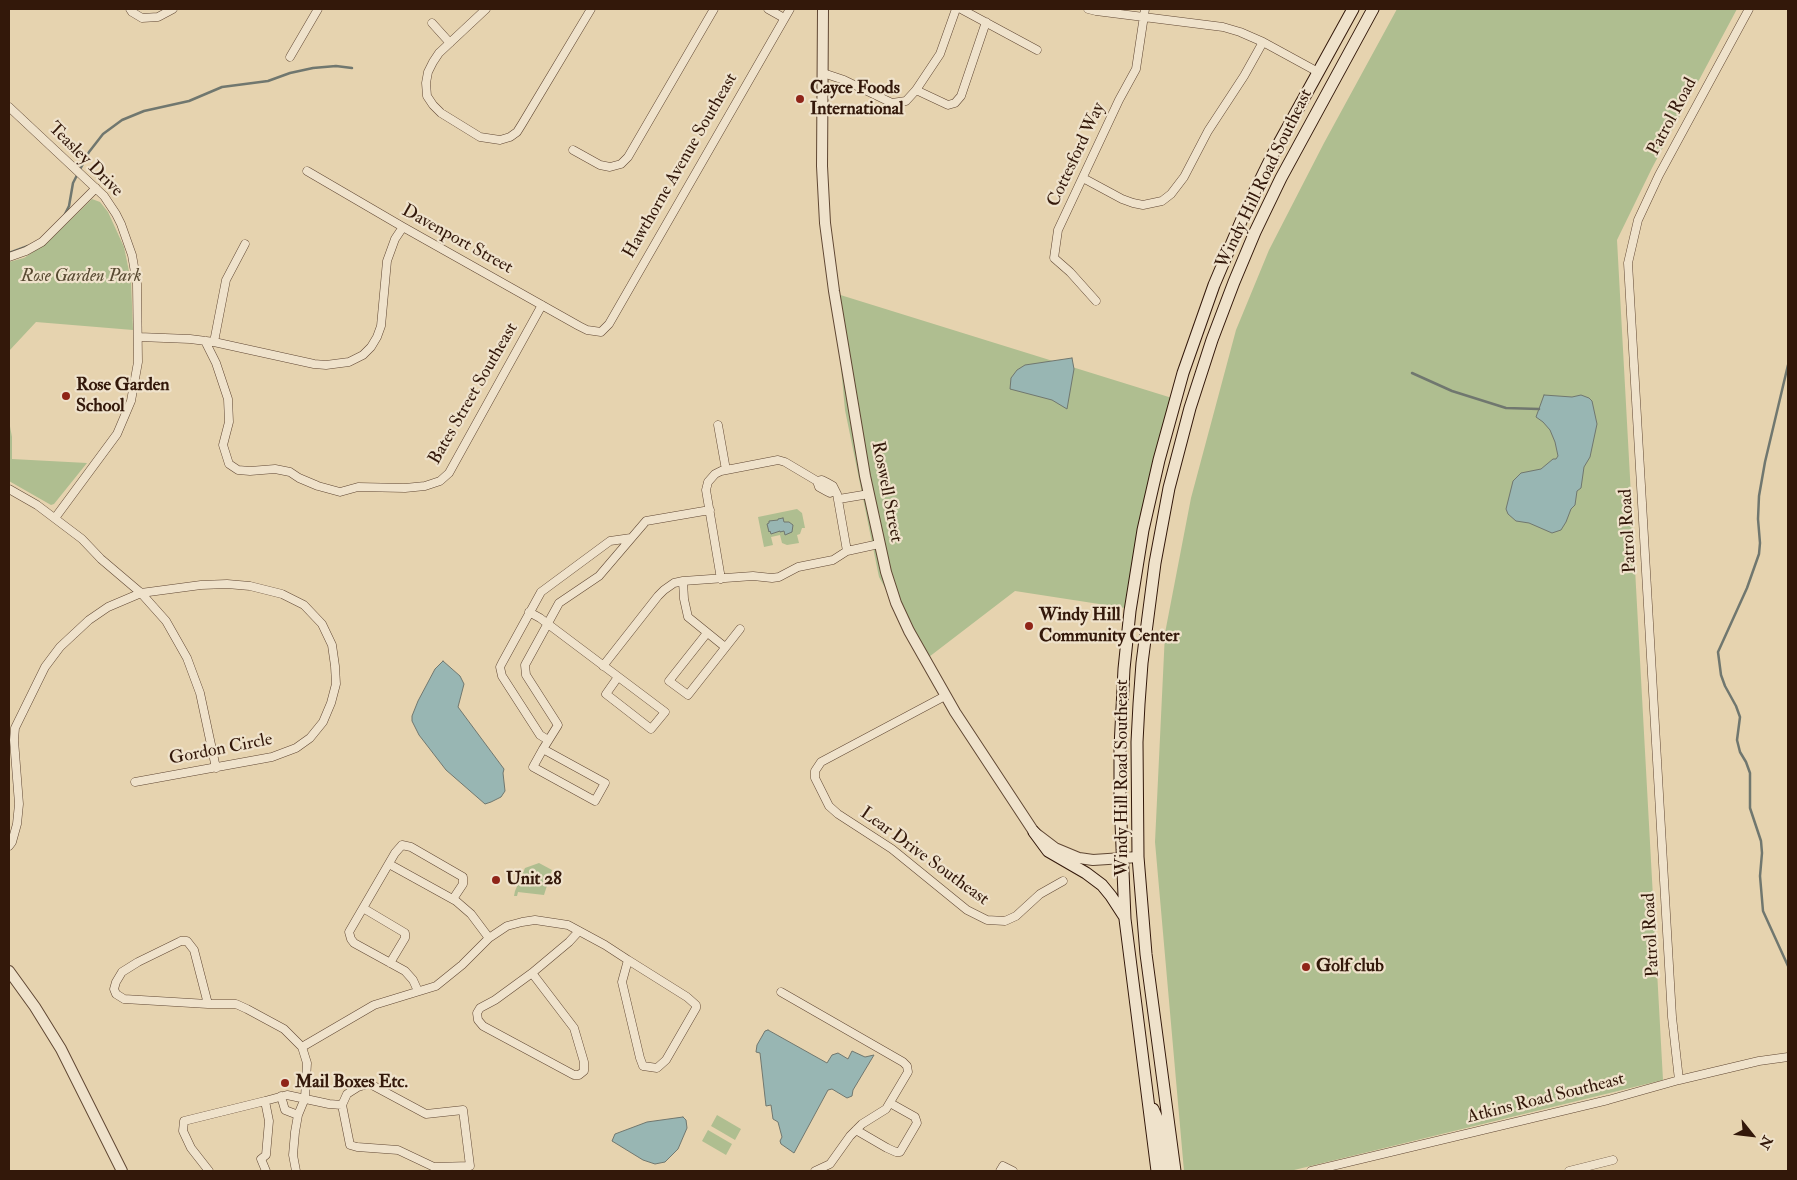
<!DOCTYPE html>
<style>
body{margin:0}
#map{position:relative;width:1797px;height:1180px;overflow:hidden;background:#e6d3af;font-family:"IM FELL Double Pica",serif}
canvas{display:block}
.frame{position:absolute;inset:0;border:10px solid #33180a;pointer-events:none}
.north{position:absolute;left:1727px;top:1110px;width:50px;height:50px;-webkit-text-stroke:4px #efe2cb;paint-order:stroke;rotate:119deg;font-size:14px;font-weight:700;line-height:20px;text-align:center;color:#33180a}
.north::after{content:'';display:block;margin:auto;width:18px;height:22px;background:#33180a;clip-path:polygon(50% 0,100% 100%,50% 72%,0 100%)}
</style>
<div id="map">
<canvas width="1797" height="1180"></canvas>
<div class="frame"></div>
<div class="north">N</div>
</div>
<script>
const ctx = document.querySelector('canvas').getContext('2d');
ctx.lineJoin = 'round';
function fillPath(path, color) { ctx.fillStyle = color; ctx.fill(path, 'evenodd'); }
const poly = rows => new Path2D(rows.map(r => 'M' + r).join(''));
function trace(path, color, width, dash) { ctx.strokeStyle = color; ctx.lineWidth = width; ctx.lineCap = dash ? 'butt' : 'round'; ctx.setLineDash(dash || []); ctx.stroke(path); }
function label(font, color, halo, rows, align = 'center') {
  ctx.font = font + ' "IM FELL Double Pica",serif'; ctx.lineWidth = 4.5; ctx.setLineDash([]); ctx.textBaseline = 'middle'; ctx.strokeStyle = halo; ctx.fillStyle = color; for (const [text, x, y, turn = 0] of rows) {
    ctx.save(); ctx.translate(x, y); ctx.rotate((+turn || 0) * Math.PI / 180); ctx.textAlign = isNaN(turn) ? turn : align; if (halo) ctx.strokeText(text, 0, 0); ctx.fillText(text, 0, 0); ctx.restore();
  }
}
const green = poly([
 [1397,9,1737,9,1652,168,1617,240,1663,1080,1290,1171,1184,1171,1155,842,1165,633,1191,498,1236,330,1269,250,1324,143],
 [92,199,100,202,108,212,124,247,131,281,133,330,36,322,9,351,9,262,24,258,48,242],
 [834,293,1172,398,1141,514,1125,608,1015,591,925,660,879,577,845,410],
 [9,421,12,437,12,459,87,463,54,504,51,505,9,481],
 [797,509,802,513,805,528,802,528,800,534,797,535,799,543,787,545,782,543,780,535,771,537,773,545,764,547,758,517],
 [539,863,552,870,544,895,518,892,517,896,514,896,515,891,525,868],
 [717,1115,741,1129,735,1140,711,1126],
 [708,1130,732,1144,726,1155,702,1141]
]);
const water = poly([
 [1072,358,1074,369,1067,409,1052,400,1010,389,1011,378,1017,370,1025,365,1072,358],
 [1544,395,1572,397,1581,395,1589,398,1592,401,1597,424,1590,457,1584,467,1581,488,1577,491,1575,505,1571,509,1566,522,1561,530,1552,533,1529,523,1516,521,1508,514,1506,509,1513,481,1521,473,1541,469,1553,459,1556,459,1558,456,1555,442,1550,430,1543,422,1536,417,1544,395],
 [783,518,784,522,789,522,793,525,792,532,785,535,784,531,780,532,780,531,771,534,770,531,769,532,767,524,769,523,769,521,778,520,778,519,783,518],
 [443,661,460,676,464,684,458,707,504,769,503,773,505,791,501,797,491,802,485,804,446,770,419,735,412,721,412,716,418,701,435,669,443,661],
 [768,1030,827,1063,832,1055,838,1053,848,1059,852,1051,865,1057,874,1055,853,1090,852,1096,847,1098,832,1089,828,1090,794,1153,781,1144,780,1141,782,1137,778,1122,773,1119,771,1105,766,1106,760,1053,756,1052,757,1045,765,1031,768,1030],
 [683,1117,686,1120,687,1128,678,1149,665,1162,655,1164,643,1160,612,1141,615,1134,647,1122,683,1117]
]);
const stream = poly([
 [64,216,69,206,73,183,89,152,103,134,122,120,144,111,189,101,222,87,268,81,290,73,313,68,336,66,352,68],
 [9,253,28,246],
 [1788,365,1765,462,1759,496,1758,519,1760,543,1759,554,1747,588,1718,652,1721,675,1725,686,1736,706,1740,717,1737,740,1740,752,1746,762,1750,773,1750,808,1761,841,1762,853,1760,876,1763,911,1788,966],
 [1412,373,1452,391,1506,408,1539,409]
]);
const minor = poly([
 [130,9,132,12,142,18,158,17,173,9],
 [486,9,439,53,433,62,428,72,426,83,427,96,433,105,441,113,480,137,500,140,510,137,517,132,522,124,591,9],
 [768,9,784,18],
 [961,9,1037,50],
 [1088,9,1096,11,1223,27,1240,32,1263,42,1318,72],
 [432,23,450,43],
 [290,57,318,9],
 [823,73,844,80,892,103,906,101,916,90,940,54,956,9],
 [916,90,948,105,955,103,961,96,986,22],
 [9,107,104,196,116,214,121,224,132,255,137,284,138,362,131,401,117,434,55,518],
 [573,150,600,165,610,167,621,164,628,157,714,9],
 [307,171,403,227,579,326,587,330,601,332,609,324,790,9],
 [1083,178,1122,199,1133,203,1143,205,1162,201,1171,194,1184,177,1208,131,1244,76,1263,42],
 [9,257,26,251,42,242,96,188],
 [1096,301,1070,272,1054,258,1058,230,1119,100,1136,69,1145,9],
 [139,337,190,339,214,342,314,364,326,365,349,362,363,355,371,347,377,337,381,326,387,261,395,239,403,227],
 [205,341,216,363,228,399,229,422,223,445,229,464,238,470,250,471,275,469,290,472,299,478,318,486,340,492,358,487,405,488,425,486,440,481,449,473,542,305],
 [214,342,226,280,245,244],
 [718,425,726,470],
 [817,481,822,480,826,482,833,486,837,494,847,551],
 [9,489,37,505,82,539,101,559,141,593,166,621,187,658,200,693,216,768],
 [839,499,869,494],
 [721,579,706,490,708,482,715,474,721,471,778,460,785,462,817,481,819,487,828,492,830,493,834,491],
 [683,581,684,599,688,617,725,647],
 [529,612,540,618,665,712,651,729,606,694,618,677],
 [707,633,669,681,688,695,740,629],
 [603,666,658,596,664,590,674,583,683,581,753,576,772,578,779,577,798,567,833,560,847,551,879,544],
 [945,696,821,762,815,771,815,778,829,806,838,814,892,849,967,910,987,920,1005,921,1016,916,1040,894,1063,881],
 [548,740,540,735,502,676,500,667,502,663,541,592,610,541,631,538],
 [543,749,605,783,595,801,533,767,543,749,558,725,526,675,525,665,559,603,599,576,646,521,710,510],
 [9,846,12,842,17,824,19,804,14,740,15,728,45,667,60,647,89,620,108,607,141,593,201,585,227,584,250,586,282,594,304,605,322,624,332,645,335,666,336,684,331,703,323,722,310,738,296,748,272,757,135,782],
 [389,864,456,901,471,914,489,938],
 [363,908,405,933,405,938,390,963],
 [181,941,187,941,194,950,208,1004,124,999,116,994,114,989,116,982,122,972,138,962,181,941],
 [628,960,687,997,696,1005,696,1008,666,1060,657,1068,643,1066,640,1058,622,982,628,960],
 [532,973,574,1028,584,1062,584,1071,579,1075,574,1075,483,1026,478,1020,477,1013,480,1008,495,1000,532,973],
 [532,973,569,942,579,931],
 [418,991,413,980,405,971,354,943,351,939,349,932,395,853,402,845,411,847,463,877,463,884,453,899],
 [781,992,903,1062,907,1066,908,1072,886,1109,862,1124,850,1136,830,1164,815,1171],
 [208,1004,236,1004,247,1009,284,1029,302,1047,307,1063,305,1098,298,1115,295,1132,293,1155,296,1171],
 [302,1047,374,1005,436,986,462,965,489,938,507,926,522,922,535,920,568,925,605,945,628,960],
 [1679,1080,1672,1017,1628,263,1638,220,1659,175,1749,9],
 [368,1084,372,1085,426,1114,463,1110,470,1166,434,1167,398,1150,357,1147,350,1145,342,1105,347,1094,358,1087,368,1084],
 [281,1096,285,1110,298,1115],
 [265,1101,287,1095,329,1104,342,1105],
 [856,1130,887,1148,896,1152,900,1152,917,1123,915,1117,890,1103],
 [209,1171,191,1148,183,1131,184,1121,265,1101,269,1121,266,1155,261,1159,266,1171],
 [1000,1171,1003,1166,1013,1171],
 [1311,1171,1608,1100,1679,1080,1759,1061,1788,1057],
 [1569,1171,1613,1160]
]);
const tertiary = poly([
 [823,9,822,166,825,223,834,291,865,476,886,572,896,603,909,631,955,712,1034,832,1055,848,1079,858,1093,860,1138,857],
 [9,971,35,1007,61,1049,122,1171]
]);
const secondary = poly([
 [1034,832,1048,851,1086,873,1102,885,1111,896,1124,916],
 [1153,1109,1160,1125,1166,1171],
 [1157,1171,1125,919,1120,799,1120,747,1124,669,1130,611,1143,530,1159,460,1183,373,1214,285,1248,205,1272,156,1353,9],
 [1175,1171,1146,954,1138,857,1137,742,1139,704,1142,663,1155,563,1169,488,1190,408,1212,340,1234,282,1255,232,1281,178,1373,9]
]);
const markers = [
 [800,99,5,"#8f2418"],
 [66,396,5,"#8f2418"],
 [1029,626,5,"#8f2418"],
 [496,880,5,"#8f2418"],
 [1306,967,5,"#8f2418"],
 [285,1083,5,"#8f2418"]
];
const poiNames = [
 ["Cayce Foods",810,89],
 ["International",810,110],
 ["Rose Garden",76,386],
 ["School",76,407],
 ["Windy Hill",1039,616],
 ["Community Center",1039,637],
 ["Unit 28",506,880],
 ["Golf club",1316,967],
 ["Mail Boxes Etc.",295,1083]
];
const streetNames = [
 ["Patrol Road",1673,117,-62],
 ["Cottesford Way",1077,155,-65],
 ["Teasley Drive",85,160,45],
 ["Hawthorne Avenue Southeast",681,166,-60],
 ["Windy Hill Road Southeast",1265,179,-64],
 ["Davenport Street",457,240,29],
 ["Bates Street Southeast",474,394,-60],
 ["Roswell Street",886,492,79],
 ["Patrol Road",1629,531,-93],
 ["Gordon Circle",221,750,-11],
 ["Windy Hill Road Southeast",1123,778,-90],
 ["Lear Drive Southeast",924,857,36],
 ["Patrol Road",1652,935,-93],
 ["Atkins Road Southeast",1546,1099,-14]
];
const parkNames = [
 ["Rose Garden Park",81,277]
];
fillPath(green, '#afbe90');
fillPath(water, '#98b6b3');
trace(water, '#70776f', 1);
trace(stream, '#70776f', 2.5);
trace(minor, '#604733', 9);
trace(tertiary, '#604733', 12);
trace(secondary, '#33180a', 13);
trace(minor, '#efe2cb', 8);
trace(tertiary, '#efe2cb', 10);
trace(secondary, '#efe2cb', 11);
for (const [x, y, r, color] of markers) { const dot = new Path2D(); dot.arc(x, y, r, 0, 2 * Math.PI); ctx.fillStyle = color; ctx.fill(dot); trace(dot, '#efe2cb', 2); }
label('bold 18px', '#33180a', '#efe2cb', poiNames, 'left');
label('18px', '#33180a', '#efe2cb', streetNames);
label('italic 18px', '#584a32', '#efe2cb', parkNames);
</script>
